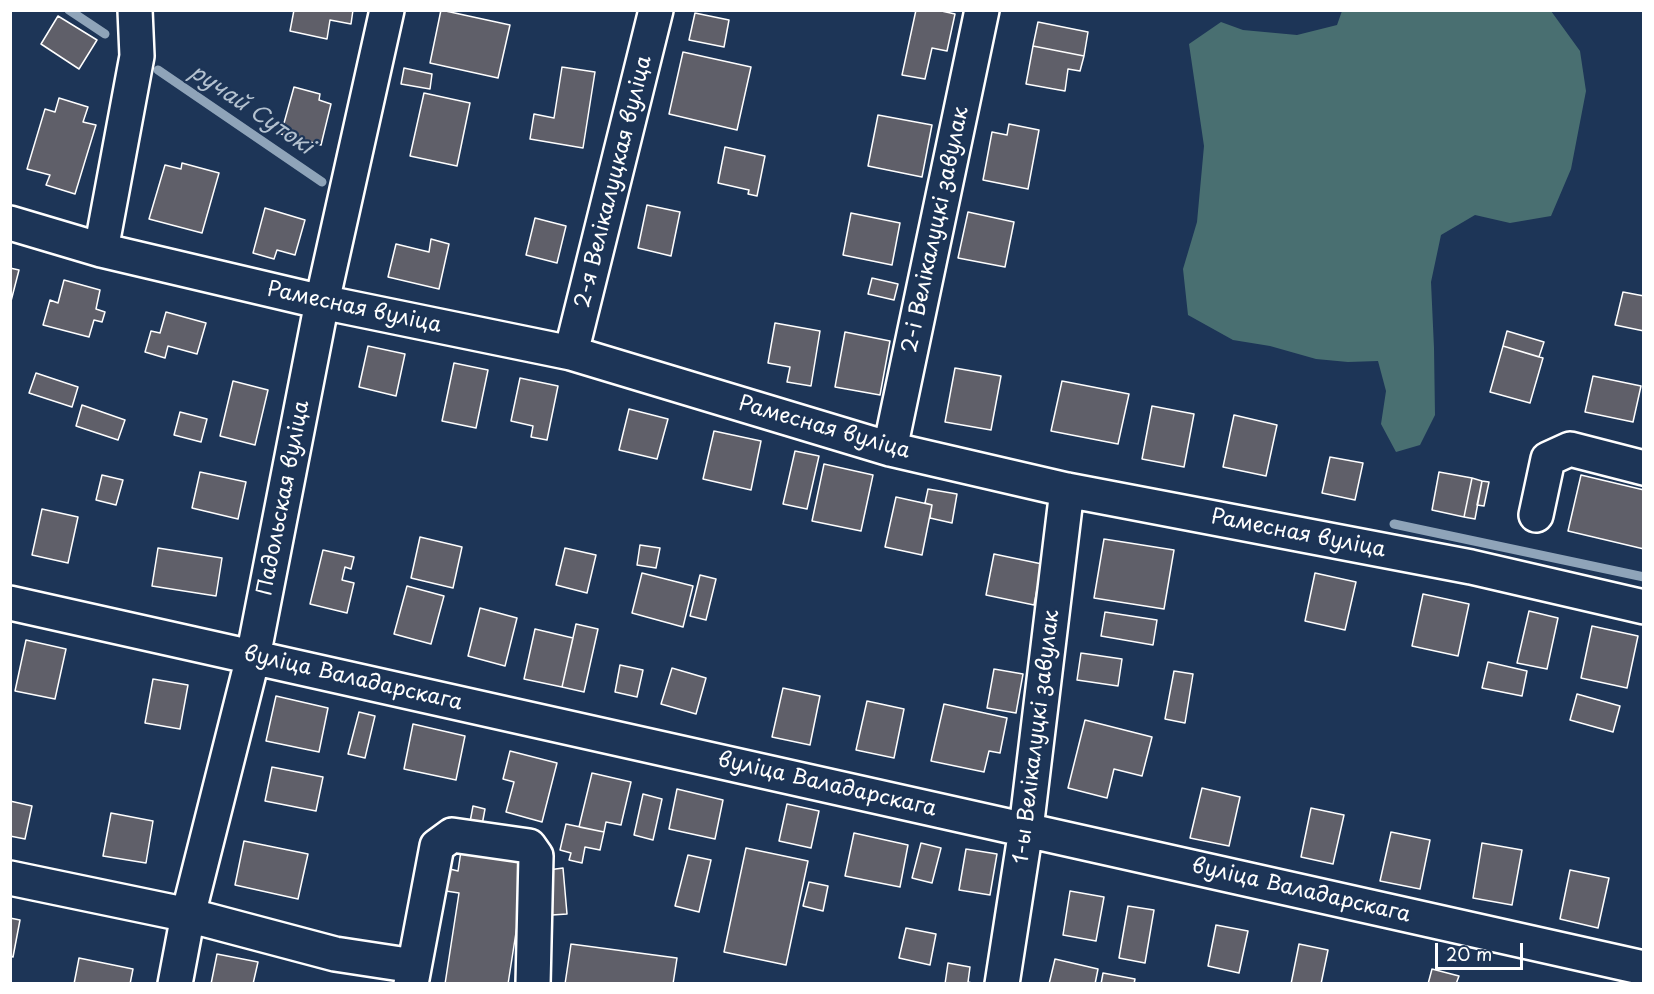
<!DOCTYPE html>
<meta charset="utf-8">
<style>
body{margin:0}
#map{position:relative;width:1654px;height:994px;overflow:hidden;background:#1d3557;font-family:"Playpen Sans",sans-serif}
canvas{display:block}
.frame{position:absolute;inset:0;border:12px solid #fff;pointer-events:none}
.scale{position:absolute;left:1435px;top:943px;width:88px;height:27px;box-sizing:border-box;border:3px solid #fff;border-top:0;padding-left:8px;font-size:18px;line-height:21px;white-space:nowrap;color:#fff;-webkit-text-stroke:4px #1d3557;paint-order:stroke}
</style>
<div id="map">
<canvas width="1654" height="994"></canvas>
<div class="frame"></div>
<div class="scale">20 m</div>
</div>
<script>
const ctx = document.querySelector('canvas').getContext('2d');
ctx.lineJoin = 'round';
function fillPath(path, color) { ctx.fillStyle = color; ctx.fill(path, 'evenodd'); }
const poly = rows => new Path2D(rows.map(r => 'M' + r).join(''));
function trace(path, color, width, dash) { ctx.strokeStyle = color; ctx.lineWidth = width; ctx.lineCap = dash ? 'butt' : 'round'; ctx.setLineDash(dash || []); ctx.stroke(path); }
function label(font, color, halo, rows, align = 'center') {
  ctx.font = font + ' "Playpen Sans",sans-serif'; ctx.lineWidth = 4.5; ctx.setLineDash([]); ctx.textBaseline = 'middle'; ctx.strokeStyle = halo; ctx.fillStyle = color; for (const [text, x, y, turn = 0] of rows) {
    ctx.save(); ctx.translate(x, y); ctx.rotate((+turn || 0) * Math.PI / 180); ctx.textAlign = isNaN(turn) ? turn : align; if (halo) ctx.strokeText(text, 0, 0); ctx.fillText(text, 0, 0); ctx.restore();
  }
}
const green = poly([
 [1342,11,1551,11,1580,51,1586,91,1571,169,1551,216,1510,223,1475,215,1441,235,1431,282,1434,348,1435,415,1420,445,1396,452,1381,424,1386,391,1378,361,1348,362,1316,359,1270,346,1233,340,1188,315,1183,269,1197,222,1204,146,1189,44,1221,22,1243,30,1297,35,1337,25]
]);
const stream = poly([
 [69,10,105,34],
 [158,70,322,182],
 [1394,524,1644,577]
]);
const building = poly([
 [294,10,353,10,351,24,330,20,327,39,290,31,294,10],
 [441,10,510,25,498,78,430,63,441,10],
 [916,10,937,10,955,14,947,51,932,48,925,79,902,75,916,10],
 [695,13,729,20,724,47,689,40,695,13],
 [58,16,97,40,79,69,41,44,58,16],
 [1038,22,1088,32,1084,56,1033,46,1038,22],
 [1033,46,1084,56,1080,71,1068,69,1065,91,1026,84,1033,46],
 [683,52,751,67,737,130,669,114,683,52],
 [562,67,595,72,583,148,530,139,534,114,554,118,562,67],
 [404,68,432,74,430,89,401,84,404,68],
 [294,87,320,94,319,100,331,104,321,145,281,134,294,87],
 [424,93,470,103,457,166,410,156,424,93],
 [59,98,88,107,83,122,96,125,75,194,46,185,50,175,27,169,45,109,55,112,59,98],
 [878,115,932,125,922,177,868,166,878,115],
 [1009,124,1039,130,1028,189,983,180,992,132,1007,135,1009,124],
 [725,147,765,156,757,196,748,194,749,190,718,183,725,147],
 [182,163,219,173,202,233,149,219,165,165,181,169,182,163],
 [647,205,680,212,671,256,638,248,647,205],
 [265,208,305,220,295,255,277,250,274,259,253,253,265,208],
 [968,212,1014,222,1005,267,958,258,968,212],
 [851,213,900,223,892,265,843,255,851,213],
 [535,218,566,226,557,263,526,255,535,218],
 [431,239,449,244,439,289,388,277,396,244,429,252,431,239],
 [10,268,19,270,10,305,10,268],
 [872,278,898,284,894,300,868,294,872,278],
 [64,280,100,290,96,309,105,312,102,322,94,320,89,337,43,325,50,300,58,303,64,280],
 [1623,292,1644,296,1644,331,1615,325,1623,292],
 [166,312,206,323,197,354,168,346,165,358,145,352,151,331,160,333,166,312],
 [775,323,820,331,811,386,787,382,790,367,768,363,775,323],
 [1507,331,1544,342,1539,357,1503,346,1507,331],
 [845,332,890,341,880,395,835,387,845,332],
 [368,346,405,354,396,396,359,387,368,346],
 [1503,346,1543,358,1530,403,1490,392,1503,346],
 [454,363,488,370,476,428,442,421,454,363],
 [955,368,1001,376,991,430,945,422,955,368],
 [36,373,78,387,72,407,29,393,36,373],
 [1593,376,1641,386,1633,422,1585,412,1593,376],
 [520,378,558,386,547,440,531,437,533,426,511,421,520,378],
 [233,381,268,390,255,445,220,436,233,381],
 [1062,381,1129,394,1118,444,1051,431,1062,381],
 [82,405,125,420,118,440,76,426,82,405],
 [1152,406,1194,414,1184,467,1142,459,1152,406],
 [629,409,668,419,657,459,619,450,629,409],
 [180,412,207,419,201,442,174,435,180,412],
 [1234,415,1277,425,1266,476,1223,467,1234,415],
 [714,431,761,441,751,490,703,479,714,431],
 [795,451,819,456,807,509,783,504,795,451],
 [1330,457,1363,463,1355,500,1322,493,1330,457],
 [824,464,873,475,861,531,812,521,824,464],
 [200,472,246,482,238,519,192,508,200,472],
 [1439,472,1472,478,1464,517,1432,510,1439,472],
 [102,475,123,480,116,505,96,500,102,475],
 [1581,475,1644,490,1644,549,1568,531,1581,475],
 [1472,478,1482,481,1475,519,1464,517,1472,478],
 [1482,481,1489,482,1484,506,1477,505,1482,481],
 [928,489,957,494,952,523,930,518,932,505,925,503,928,489],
 [896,497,932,505,922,555,885,547,896,497],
 [42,509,78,517,68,563,32,555,42,509],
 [420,537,462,547,453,588,411,578,420,537],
 [1104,539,1174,550,1164,609,1094,598,1104,539],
 [640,545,660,548,656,568,637,565,640,545],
 [158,548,222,558,216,596,152,586,158,548],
 [565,548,596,555,587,593,556,585,565,548],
 [323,550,354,557,351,569,345,567,342,580,354,583,347,613,310,604,323,550],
 [994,554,1042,564,1034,605,986,595,994,554],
 [642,573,693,586,683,627,632,613,642,573],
 [1315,573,1356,582,1345,630,1305,621,1315,573],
 [700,575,716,579,706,620,690,616,700,575],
 [407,586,444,596,431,644,394,634,407,586],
 [1423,594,1469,604,1458,656,1412,646,1423,594],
 [480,608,517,618,505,666,468,656,480,608],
 [1529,611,1558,618,1547,669,1517,663,1529,611],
 [1105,612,1157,620,1153,645,1101,636,1105,612],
 [576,624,598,629,584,692,562,687,576,624],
 [1592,626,1638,636,1627,688,1581,678,1592,626],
 [535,629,573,638,562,687,524,679,535,629],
 [26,640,66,649,55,699,15,691,26,640],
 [1081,653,1122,659,1118,686,1077,680,1081,653],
 [1488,662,1527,671,1522,696,1482,688,1488,662],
 [620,665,643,670,637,697,615,692,620,665],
 [672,668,706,678,696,714,661,704,672,668],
 [994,669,1023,674,1016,713,987,708,994,669],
 [1174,671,1193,674,1185,723,1165,719,1174,671],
 [153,679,188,685,180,729,145,723,153,679],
 [783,688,820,696,810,745,772,737,783,688],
 [1577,694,1620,706,1613,732,1570,720,1577,694],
 [276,696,328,708,319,752,266,741,276,696],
 [867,701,904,709,894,758,856,750,867,701],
 [944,704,1007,718,1000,753,989,751,984,772,931,761,944,704],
 [359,712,375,716,365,758,348,754,359,712],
 [1085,720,1152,737,1142,776,1114,769,1107,798,1068,788,1085,720],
 [413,724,465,736,456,780,404,769,413,724],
 [510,751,557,763,542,822,506,812,514,782,503,779,510,751],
 [272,767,323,777,316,811,265,801,272,767],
 [592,773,631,782,621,825,606,822,604,832,579,827,592,773],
 [1202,788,1240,797,1229,846,1190,838,1202,788],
 [677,789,723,800,715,839,669,829,677,789],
 [643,794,662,799,653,840,634,835,643,794],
 [10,801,32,806,25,839,10,836,10,801],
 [787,804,819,811,811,848,779,841,787,804],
 [473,806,485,809,482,825,470,822,473,806],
 [1311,808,1344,815,1333,864,1301,857,1311,808],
 [111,813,153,821,146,863,103,856,111,813],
 [566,824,604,832,600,850,585,847,582,863,569,860,571,853,560,850,566,824],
 [1391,832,1430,840,1420,889,1380,881,1391,832],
 [854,833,908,845,900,887,845,876,854,833],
 [244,841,308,854,298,899,235,885,244,841],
 [921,843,941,848,932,883,912,878,921,843],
 [1482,843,1522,850,1512,905,1473,898,1482,843],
 [746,848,808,861,786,965,724,952,746,848],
 [966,849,997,854,990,895,959,890,966,849],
 [461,851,527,862,508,984,445,984,459,893,446,891,450,869,458,871,461,851],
 [688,855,711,860,699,912,675,906,688,855],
 [563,868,567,914,552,915,548,870,563,868],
 [1570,870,1609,878,1598,928,1560,919,1570,870],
 [809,882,828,886,823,911,803,906,809,882],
 [1070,891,1104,897,1096,941,1063,935,1070,891],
 [1128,906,1154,910,1145,963,1119,958,1128,906],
 [10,918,20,920,13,957,10,956,10,918],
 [1216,925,1248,931,1239,973,1208,966,1216,925],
 [906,928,936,934,930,965,899,958,906,928],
 [571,944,677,958,673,984,565,984,571,944],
 [1299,944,1328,950,1321,984,1291,984,1299,944],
 [217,954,258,962,253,984,211,984,217,954],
 [79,958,133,969,130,984,74,984,79,958],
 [1055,959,1098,969,1095,984,1049,984,1055,959],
 [948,963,970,967,968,982,976,984,945,984,948,963],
 [1432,969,1459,976,1456,984,1428,984,1432,969],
 [1103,973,1135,979,1134,984,1101,984,1103,973]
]);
const minor = poly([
 [10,223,101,250,322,302,571,353,890,449,1067,490,1471,567,1644,607],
 [101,250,137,56,135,10],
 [571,353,656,10],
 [890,449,982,10],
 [1536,515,1548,459,1570,449,1644,468],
 [10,603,1644,968],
 [10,878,188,915,335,954,414,966],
 [175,984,188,915,253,657,322,302,387,10],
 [411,984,437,846,452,835,529,846,536,856,533,984],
 [1002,984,1026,829,1067,490]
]);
const streetNames = [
 ["2-я Велікалуцкая вуліца",614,182,-76],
 ["2-і Велікалуцкі завулак",936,230,-78],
 ["Рамесная вуліца",354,308,12],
 ["Рамесная вуліца",824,428,16],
 ["Падольская вуліца",284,498,-79],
 ["Рамесная вуліца",1298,534,11],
 ["вуліца Валадарскага",353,679,13],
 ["1-ы Велікалуцкі завулак",1037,737,-83],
 ["вуліца Валадарскага",827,785,13],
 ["вуліца Валадарскага",1301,891,13]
];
const waterNames = [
 ["ручай Сутокі",251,110,34]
];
fillPath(green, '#496f71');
trace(stream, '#8fa4b9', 9);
fillPath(building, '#5f5f69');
trace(building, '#fff', 1.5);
trace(minor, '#fff', 38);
trace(minor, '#1d3557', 33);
label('21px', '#fff', '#1d3557', streetNames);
label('italic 22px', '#b4c2d0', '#1d3557', waterNames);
</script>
